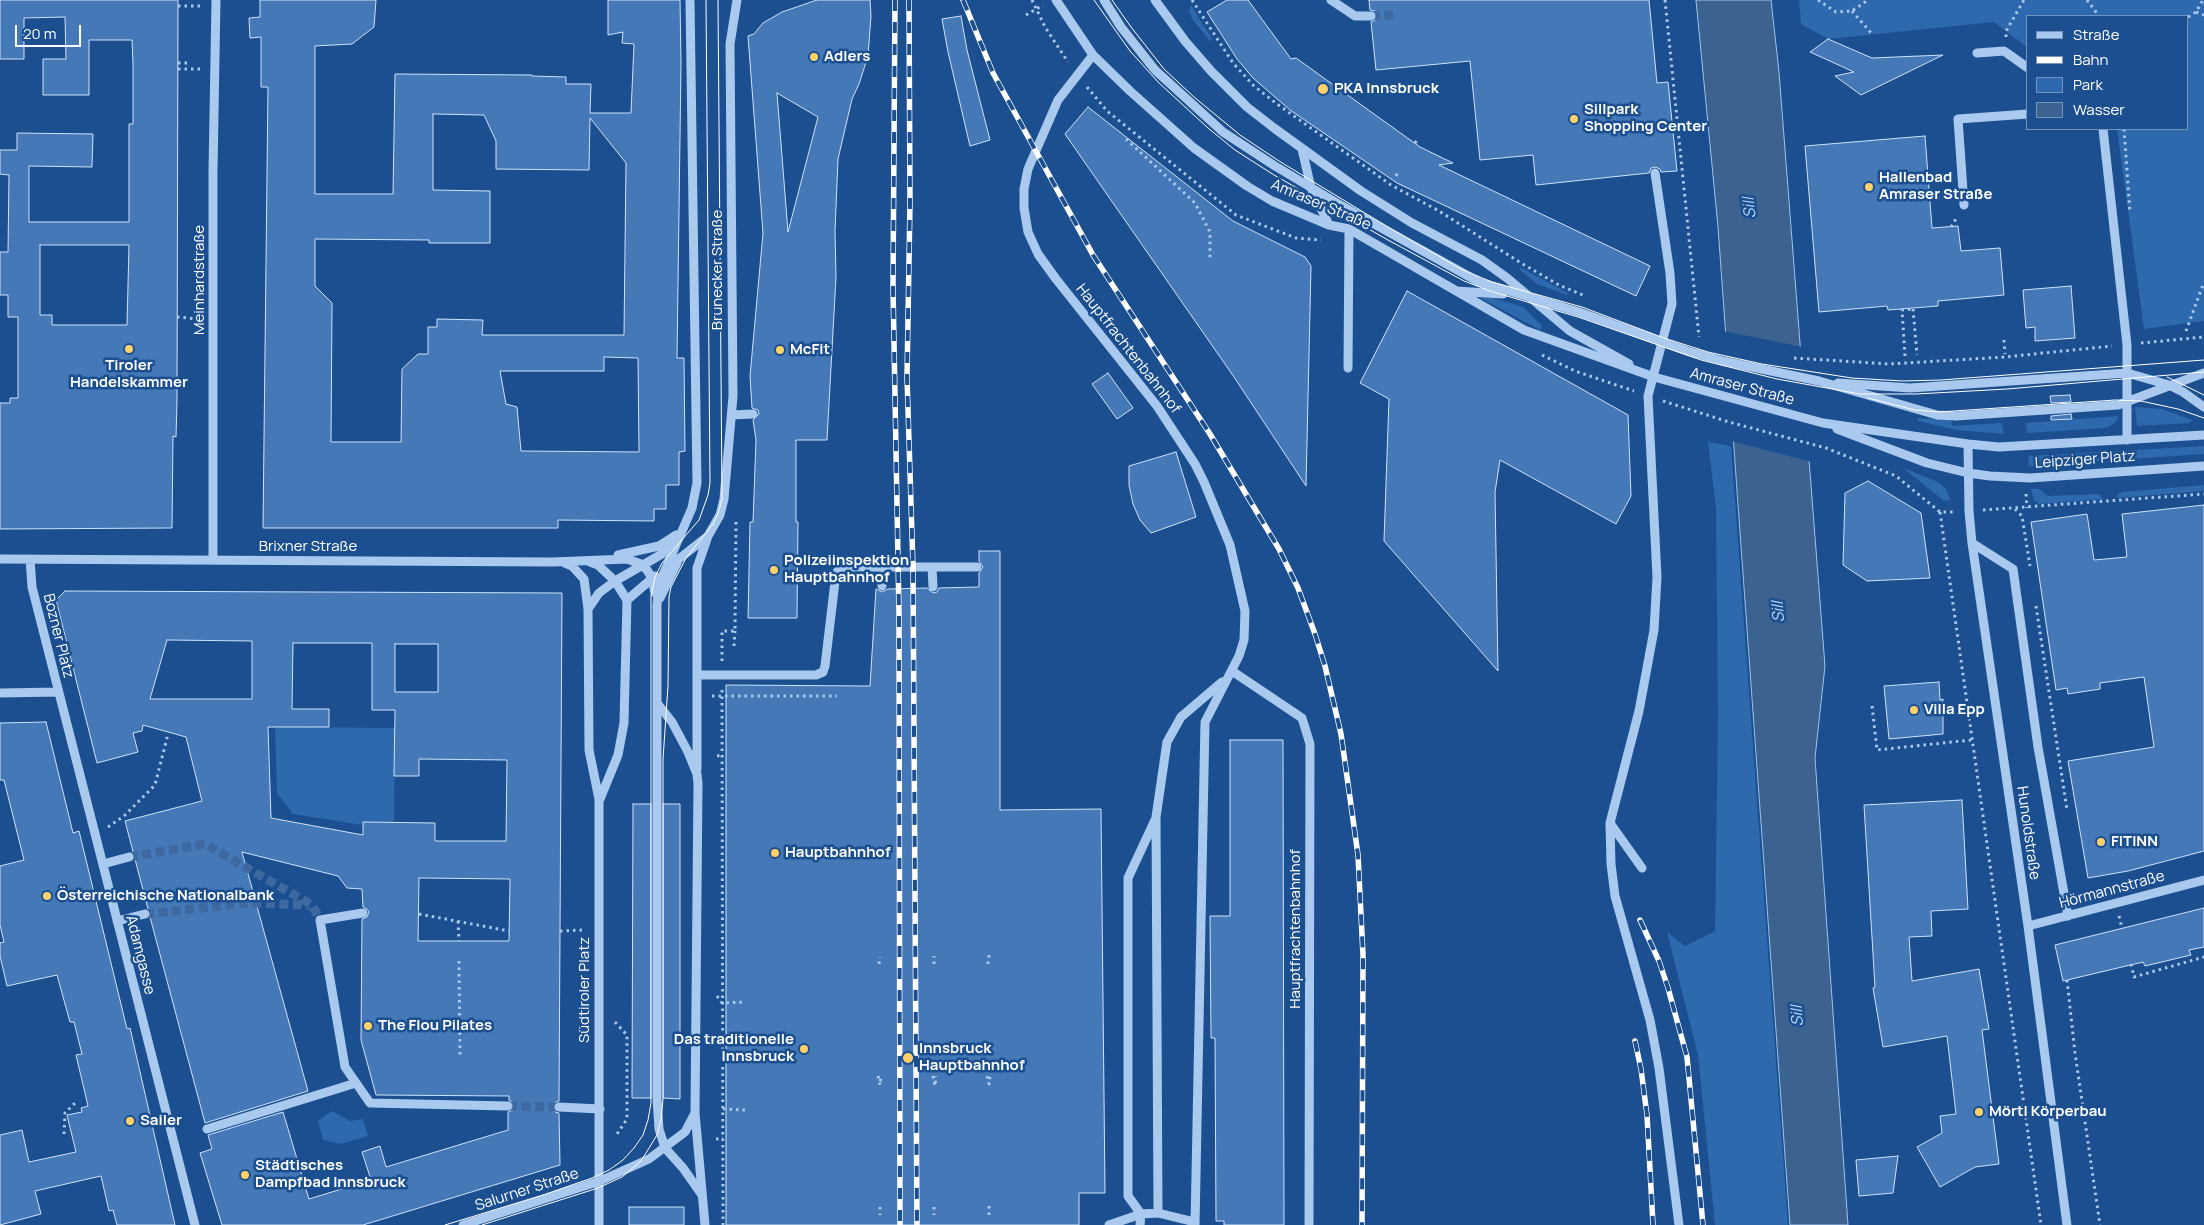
<!DOCTYPE html>
<meta charset="utf-8">
<style>
body{margin:0}
#map{position:relative;width:2204px;height:1225px;overflow:hidden;background:#1b4f8f;font-family:Manrope,sans-serif}
canvas{display:block}
.legend{position:absolute;left:2026px;top:15px;width:162px;height:115px;box-sizing:border-box;background:#1b4f8f;border:1px solid #7695bc;margin:0;padding:6px 9px;list-style:none;font-size:15px;color:#fff}
.legend li{display:flex;align-items:center;gap:10px;height:25px}
.legend b{width:25px;border:1px solid #7695bc}
.scale{position:absolute;left:15px;top:25px;width:66px;height:22px;box-sizing:border-box;border:2px solid #fff;border-top:0;padding-left:6px;font-size:15px;line-height:18px;white-space:nowrap;color:#fff;-webkit-text-stroke:4px #1b4f8f;paint-order:stroke}
</style>
<div id="map">
<canvas width="2204" height="1225"></canvas>
<ul class="legend">
<li><b style="height:6px;background:#a9c9ee"></b>Straße</li>
<li><b style="height:6px;background:#fff"></b>Bahn</li>
<li><b style="height:14px;background:#2e69ad"></b>Park</li>
<li><b style="height:14px;background:#3c6290"></b>Wasser</li>
</ul>
<div class="scale">20 m</div>
</div>
<script>
const ctx = document.querySelector('canvas').getContext('2d');
ctx.lineJoin = 'round';
function fillPath(path, color) { ctx.fillStyle = color; ctx.fill(path, 'evenodd'); }
const poly = rows => new Path2D(rows.map(r => 'M' + r).join(''));
function trace(path, color, width, dash) { ctx.strokeStyle = color; ctx.lineWidth = width; ctx.lineCap = dash ? 'butt' : 'round'; ctx.setLineDash(dash || []); ctx.stroke(path); }
function label(font, color, halo, rows, align = 'center') {
  ctx.font = font + ' Manrope,sans-serif'; ctx.lineWidth = 5; ctx.setLineDash([]); ctx.textBaseline = 'middle'; ctx.strokeStyle = halo; ctx.fillStyle = color; for (const [text, x, y, turn = 0] of rows) {
    ctx.save(); ctx.translate(x, y); ctx.rotate((+turn || 0) * Math.PI / 180); ctx.textAlign = isNaN(turn) ? turn : align; if (halo) ctx.strokeText(text, 0, 0); ctx.fillText(text, 0, 0); ctx.restore();
  }
}
const green = poly([
 [1799,0,2204,0,2204,321,2144,329,2117,129,2188,129,2188,16,2028,16,2028,48,1994,22,1828,39,1801,24],
 [1191,5,1212,39,1210,41,1193,20,1189,11],
 [1520,267,1568,293,1567,295,1537,284,1519,269],
 [1480,294,1523,307,1542,326,1540,330,1478,297],
 [2135,407,2162,409,2192,420,2190,423,2137,426],
 [2119,416,2115,423,2106,428,2027,433,2026,423],
 [1917,418,1951,420,1952,426,2002,423,2004,434,1957,430,1918,421],
 [1708,442,1731,446,1788,1225,1715,1225,1698,1055,1667,932,1685,946,1715,931,1718,716,1716,508],
 [2204,446,2204,454,2029,466,2028,456],
 [1903,468,1938,482,1946,489,1951,501,1943,500],
 [2204,485,2204,491,2117,498,2118,494,2122,492],
 [2031,489,2039,489,2048,496,2099,494,2103,499,2039,504,2034,500],
 [275,727,395,728,394,823,363,822,361,825,293,814,277,793],
 [332,1111,350,1121,363,1119,368,1136,341,1144,323,1140,318,1121]
]);
const water = poly([
 [1696,0,1771,0,1779,72,1825,666,1815,758,1848,1225,1790,1225,1718,227,1696,0]
]);
const pier = poly([
 [1723,331,1803,347,1812,462,1731,441]
]);
const building = poly([
 [0,0,178,0,177,401,176,437,173,436,172,528,0,529,0,403,10,403,10,398,18,398,18,317,8,317,8,295,0,295,0,252,8,252,9,175,0,174,0,150,17,150,17,133,93,134,92,167,29,166,29,222,129,222,129,124,133,124,133,65,132,40,89,40,89,95,43,95,43,59,66,59,65,17,24,18,24,59,0,59,0,0],
 [40,245,129,245,127,325,52,325,52,315,40,315,40,245],
 [260,0,376,0,374,27,352,44,315,46,315,194,393,194,395,74,532,75,532,76,566,77,566,84,591,84,590,113,631,113,634,44,622,43,623,32,608,35,608,0,680,0,681,63,677,358,684,358,685,451,679,452,679,485,666,485,666,509,654,509,654,521,558,520,558,528,263,528,268,87,261,87,261,37,250,38,249,18,260,17,260,0],
 [433,114,484,115,496,141,496,169,589,170,590,118,626,163,624,335,482,335,483,320,437,319,437,327,428,327,428,354,418,354,402,369,401,442,331,442,332,303,315,286,315,239,429,240,429,243,490,243,490,191,433,190,433,114],
 [604,357,638,358,639,452,521,451,517,407,506,404,500,371,604,371,604,357],
 [817,0,870,0,871,16,868,56,859,84,852,99,838,159,835,231,836,277,827,440,796,440,796,522,798,522,797,618,748,618,750,522,753,522,756,440,753,420,759,414,758,410,752,408,750,376,763,233,748,36,754,34,763,23,782,12,817,0],
 [777,93,818,117,788,232,777,93],
 [1227,0,1248,0,1291,59,1296,58,1420,147,1453,163,1439,165,1650,266,1636,296,1397,183,1290,110,1253,78,1237,59,1207,12,1227,0],
 [1369,0,1649,0,1657,83,1668,82,1677,171,1661,172,1660,169,1655,167,1651,168,1649,173,1536,185,1533,155,1480,160,1470,61,1376,70,1371,22,1376,20,1377,16,1375,11,1370,10,1369,0],
 [961,16,967,50,990,140,970,146,948,52,942,19,961,16],
 [1828,39,1872,58,1943,55,1861,95,1835,76,1854,72,1810,52,1828,39],
 [1088,107,1233,221,1305,257,1311,266,1306,486,1234,377,1065,134,1088,107],
 [1925,136,1932,228,1958,226,1961,251,2000,248,2004,295,1938,301,1938,306,1888,310,1887,306,1819,312,1805,146,1925,136],
 [2071,286,2075,338,2035,341,2035,327,2026,328,2023,290,2071,286],
 [1407,291,1628,415,1631,496,1616,524,1500,460,1495,492,1498,671,1384,541,1389,399,1360,383,1407,291],
 [1108,373,1133,408,1117,419,1092,384,1108,373],
 [2070,395,2071,402,2051,403,2050,396,2070,395],
 [2071,414,2072,419,2051,420,2051,416,2071,414],
 [1176,452,1196,517,1151,533,1140,520,1133,504,1129,485,1129,466,1176,452],
 [1868,481,1921,513,1930,578,1867,581,1843,565,1845,493,1868,481],
 [2204,505,2204,851,2128,871,2088,878,2068,761,2154,747,2144,677,2100,683,2100,689,2068,694,2067,688,2056,690,2031,522,2087,514,2094,560,2127,557,2122,514,2204,505],
 [979,551,1000,551,1000,810,1101,809,1105,1193,1079,1193,1079,1225,726,1225,726,685,870,686,876,589,882,592,888,589,927,588,933,593,937,592,939,588,979,587,979,573,983,567,979,561,979,551],
 [65,591,562,593,559,1101,554,1103,553,1107,555,1112,559,1113,560,1165,363,1225,222,1225,200,1153,212,1149,208,1135,283,1112,309,1199,371,1180,362,1152,380,1146,386,1167,508,1130,508,1112,513,1110,514,1103,509,1100,509,1096,376,1095,361,1040,362,919,367,917,369,912,367,909,363,907,362,889,347,888,338,876,242,852,308,1091,205,1123,150,917,151,912,148,909,125,821,202,801,186,737,143,725,142,731,133,733,138,752,97,763,56,600,65,591],
 [167,640,252,641,252,699,150,699,167,640],
 [293,643,372,643,372,710,395,710,394,776,419,776,419,759,507,760,506,841,435,841,435,823,363,822,363,835,271,818,268,727,329,727,329,709,292,709,293,643],
 [395,644,438,644,438,692,395,692,395,644],
 [419,878,510,879,509,941,418,941,419,878],
 [1939,682,1940,700,1943,699,1943,734,1889,739,1884,686,1939,682],
 [46,722,73,833,79,831,127,1029,130,1028,175,1225,117,1225,113,1210,109,1211,101,1176,35,1191,41,1214,0,1225,0,1135,22,1130,29,1162,76,1152,67,1115,82,1112,81,1108,88,1106,76,1055,82,1054,74,1022,70,1022,57,975,7,986,0,956,0,943,4,942,0,925,0,866,24,860,4,780,0,780,0,723,46,722],
 [1230,740,1283,740,1284,1225,1224,1225,1224,1221,1216,1221,1215,1038,1211,1038,1210,916,1230,916,1230,740],
 [1962,800,1968,909,1931,911,1932,936,1909,937,1912,981,1979,969,1989,1029,1982,1030,1999,1164,1975,1167,1940,1187,1917,1147,1942,1133,1940,1116,1956,1114,1947,1036,1883,1047,1873,988,1875,987,1864,805,1962,800],
 [633,804,651,804,651,1098,632,1098,633,804],
 [663,804,680,804,680,1099,663,1098,663,804],
 [2204,908,2204,947,2189,950,2191,955,2145,966,2143,962,2063,981,2055,945,2204,908],
 [1898,1156,1893,1193,1859,1196,1856,1160,1898,1156],
 [629,1207,684,1207,684,1225,629,1225,629,1207]
]);
const minorTunnel = poly([
 [1371,16,1393,15],
 [129,857,205,844,312,905,320,920],
 [145,914,248,903,309,905],
 [508,1106,559,1107]
]);
const path = poly([
 [1032,0,1045,27,1068,62],
 [1192,0,1233,63,1254,86,1277,104,1391,185,1439,211,1521,263,1559,285,1585,296],
 [1665,0,1699,337],
 [1818,0,1836,12,1852,11,1868,0],
 [2087,0,2099,16],
 [178,6,203,6],
 [1852,11,1872,34],
 [2196,12,2204,15],
 [1026,15,1043,5],
 [2188,17,2196,12,2203,0],
 [2006,37,2006,31,2024,0],
 [178,63,187,63],
 [178,69,200,69],
 [1087,87,1107,111,1236,215,1296,238,1321,240],
 [2124,129,2130,213],
 [1126,139,1195,203,1210,232,1210,259],
 [1415,143,1418,139],
 [1396,176,1398,172],
 [1951,227,1957,217],
 [1913,309,1917,355],
 [177,317,198,319],
 [2186,331,2204,282],
 [2004,340,2005,354],
 [2141,343,2204,337],
 [1542,355,1575,371,1634,391],
 [1905,356,1902,310,1913,309],
 [1794,358,1889,364,2005,357,2112,346],
 [1663,401,1729,422,1826,448,1896,476,1940,512,1954,512],
 [2026,494,2027,508],
 [2015,509,2022,516,2030,566],
 [1983,510,2204,494],
 [1940,512,2041,1225],
 [2036,606,2067,810],
 [734,646,735,631],
 [722,661,722,631,735,631,736,520],
 [722,690,723,1225],
 [712,696,837,696],
 [1872,706,1877,750,1971,740],
 [717,756,722,755],
 [108,827,124,816,155,785,168,734],
 [419,914,509,931],
 [2119,916,2122,928],
 [458,921,459,941],
 [560,931,583,930],
 [459,961,460,1055],
 [879,964,880,957],
 [934,964,934,956],
 [988,964,989,955],
 [2131,964,2134,977,2204,957],
 [2067,980,2075,1053,2100,1225],
 [717,996,722,1003,745,1002],
 [615,1022,627,1035,627,1119,615,1137],
 [878,1076,880,1085,881,1076],
 [933,1076,935,1086,936,1076],
 [987,1076,989,1084,990,1076],
 [723,1109,745,1110],
 [64,1134,65,1113,76,1102],
 [716,1139,723,1138],
 [880,1207,880,1215],
 [934,1207,934,1215],
 [989,1215,989,1206]
]);
const minor = poly([
 [690,0,697,483,692,508,659,584,657,605,657,1098,659,1129,665,1148,683,1168,702,1195],
 [1056,0,1093,55,1130,91,1194,148,1247,186,1272,201,1329,225,1349,229,1524,330,1654,377,1823,423,1968,444,1999,447,2204,435],
 [1104,0,1121,27,1155,70,1223,132,1275,166,1342,206,1479,282,1579,312,1687,351,1723,361,1819,381,1937,415,1956,416,2118,405,2204,373],
 [1155,0,1185,41,1211,71,1247,107,1274,128,1361,191,1412,223,1482,260,1507,278,1570,331,1629,364],
 [1331,0,1355,16,1371,16],
 [1977,53,2004,51,2028,68],
 [1093,55,1058,100,1028,169,1024,189,1024,208,1028,232,1038,254,1056,279,1157,406,1195,464,1204,482,1230,545,1245,611,1244,640,1239,656,1205,722,1195,1225],
 [2103,129,2127,345,2127,440],
 [1302,149,1311,188,1329,225],
 [1964,205,1958,119,2028,114],
 [1456,291,1503,294],
 [1348,368,1349,229],
 [1838,383,1910,388,2127,373,2169,385,2183,392,2204,407],
 [732,415,753,414],
 [1837,429,1927,463,1968,473,1990,476,2030,478,2204,466],
 [1968,444,1969,511,1972,543,2028,926,2067,1225],
 [1972,543,2013,569,2038,747,2068,916],
 [618,555,659,546,676,535],
 [0,559,553,562,627,559,641,564,647,570,652,578,655,593],
 [30,559,32,587,195,1225],
 [213,560,213,171,216,0],
 [590,562,598,565,615,581,627,600,624,723,618,755,600,799],
 [565,563,572,566,584,579,588,609,589,750,599,799,599,1225],
 [932,567,933,587],
 [666,569,708,536,720,515,724,499,733,396,730,44,737,0],
 [882,586,882,567],
 [660,598,677,563],
 [627,600,655,576],
 [588,609,599,593,615,581,662,554,674,543],
 [1232,671,1302,718,1310,744,1309,1225],
 [698,675,816,675,823,672,825,666,836,573,842,567,977,567],
 [0,693,58,692],
 [657,703,672,722,688,752,697,774,698,784,695,1113,705,1225],
 [697,769,697,568,707,539],
 [1610,824,1611,864,1615,896,1650,1020,1659,1068,1679,1225],
 [103,864,129,857],
 [1642,868,1610,823,1639,711,1654,630,1657,577,1648,396,1672,304,1670,273,1655,173],
 [363,913,320,920,345,1067,370,1103,508,1106],
 [117,921,145,914],
 [2028,926,2204,880],
 [559,1107,600,1109],
 [207,1129,356,1083],
 [1158,1213,1156,817,1167,742,1181,717,1222,682],
 [1141,1214,1128,1196,1128,878,1155,820],
 [463,1225,600,1181,649,1159,685,1132,695,1113],
 [1109,1225,1141,1214,1158,1213,1195,1222],
 [1140,1225,1141,1214]
]);
const tram = poly([
 [1094,0,1130,51,1159,83,1208,128,1235,150,1274,175,1388,240,1464,281,1490,291,1578,317,1701,360,1777,379,1860,394,1916,394,2007,389,2204,372],
 [1112,0,1131,27,1164,69,1194,97,1240,135,1279,161,1393,230,1463,270,1492,282,1582,307,1664,338,1708,352,1762,364,1852,378,1903,381,1941,380,2204,360],
 [2167,377,2204,395],
 [1868,398,1915,410,1939,412,2115,400,2141,401,2178,409,2204,418],
 [445,1225,543,1195,592,1178,609,1170,623,1160,634,1148,643,1135,648,1120,651,1103,651,596,655,577,662,563,699,520,708,495,710,483,706,0],
 [482,1225,598,1188,622,1177,640,1162,646,1153,657,1135,661,1120,663,1099,663,759,668,686,669,597,671,587,686,558,713,524,719,511,722,498,718,0]
]);
const rail = poly([
 [895,0,893,288,899,614,900,1225],
 [909,0,910,203,907,377,913,567,917,1225],
 [963,0,993,73,1093,255,1210,434,1279,549,1298,588,1315,634,1325,666,1341,734,1358,855,1363,955,1362,1225],
 [1640,920,1659,961,1668,988,1687,1057,1703,1225],
 [1635,1041,1641,1069,1647,1115,1653,1225]
]);
const markers = [
 [814,57,5,"#ffd166"],
 [1323,89,6,"#ffd166"],
 [1574,119,5,"#ffd166"],
 [1869,187,5,"#ffd166"],
 [129,349,5,"#ffd166"],
 [780,350,5,"#ffd166"],
 [774,570,5,"#ffd166"],
 [1914,710,5,"#ffd166"],
 [2101,842,5,"#ffd166"],
 [775,853,5,"#ffd166"],
 [47,896,5,"#ffd166"],
 [368,1026,5,"#ffd166"],
 [804,1049,5,"#ffd166"],
 [908,1058,6,"#ffd166"],
 [1979,1112,5,"#ffd166"],
 [130,1121,5,"#ffd166"],
 [245,1175,5,"#ffd166"]
];
const poiNames = [
 ["Adlers",824,57],
 ["PKA Innsbruck",1334,89],
 ["Sillpark",1584,110],
 ["Shopping Center",1584,127],
 ["Hallenbad",1879,178],
 ["Amraser Straße",1879,195],
 ["McFit",790,350],
 ["Tiroler",129,366,"center"],
 ["Handelskammer",129,383,"center"],
 ["Polizeiinspektion",784,561],
 ["Hauptbahnhof",784,578],
 ["Villa Epp",1924,710],
 ["FITINN",2111,842],
 ["Hauptbahnhof",785,853],
 ["Österreichische Nationalbank",57,896],
 ["The Flou Pilates",378,1026],
 ["Das traditionelle",794,1040,"right"],
 ["Innsbruck",794,1057,"right"],
 ["Innsbruck",919,1049],
 ["Hauptbahnhof",919,1066],
 ["Mörtl Körperbau",1989,1112],
 ["Sailer",140,1121],
 ["Städtisches",255,1166],
 ["Dampfbad Innsbruck",255,1183]
];
const streetNames = [
 ["Amraser Straße",1321,205,23],
 ["Brunecker Straße",718,270,-90],
 ["Meinhardstraße",200,280,-90],
 ["Hauptfrachtenbahnhof",1128,349,52],
 ["Amraser Straße",1742,387,15],
 ["Leipziger Platz",2085,460,-4],
 ["Brixner Straße",308,547],
 ["Bozner Platz",58,636,76],
 ["Hunoldstraße",2028,833,82],
 ["Hörmannstraße",2112,890,-15],
 ["Hauptfrachtenbahnhof",1296,929,-90],
 ["Adamgasse",140,955,76],
 ["Südtiroler Platz",585,990,-90],
 ["Salurner Straße",527,1190,-18]
];
const waterNames = [
 ["Sill",1750,208,-95],
 ["Sill",1779,612,-93],
 ["Sill",1798,1016,-93]
];
fillPath(green, '#2e69ad');
fillPath(water, '#3c6290');
trace(water, '#9cc4f0', 1);
fillPath(pier, '#1b4f8f');
fillPath(building, '#4478b7');
trace(building, '#cfe3fa', 1);
trace(minorTunnel, '#3d69a0', 9, [9, 4.5]);
trace(path, '#a9c9ee', 3, [2.5, 4]);
trace(minor, '#a9c9ee', 9);
trace(tram, '#fff', 1);
trace(rail, '#fff', 5.5);
trace(rail, '#1b4f8f', 4, [11]);
for (const [x, y, r, color] of markers) { const dot = new Path2D(); dot.arc(x, y, r, 0, 2 * Math.PI); ctx.fillStyle = color; ctx.fill(dot); trace(dot, '#1b4f8f', 2); }
label('bold 15px', '#fff', '#1b4f8f', poiNames, 'left');
label('15px', '#fff', '#1b4f8f', streetNames);
label('italic 16px', '#b5d3f5', '#1b4f8f', waterNames);
</script>
